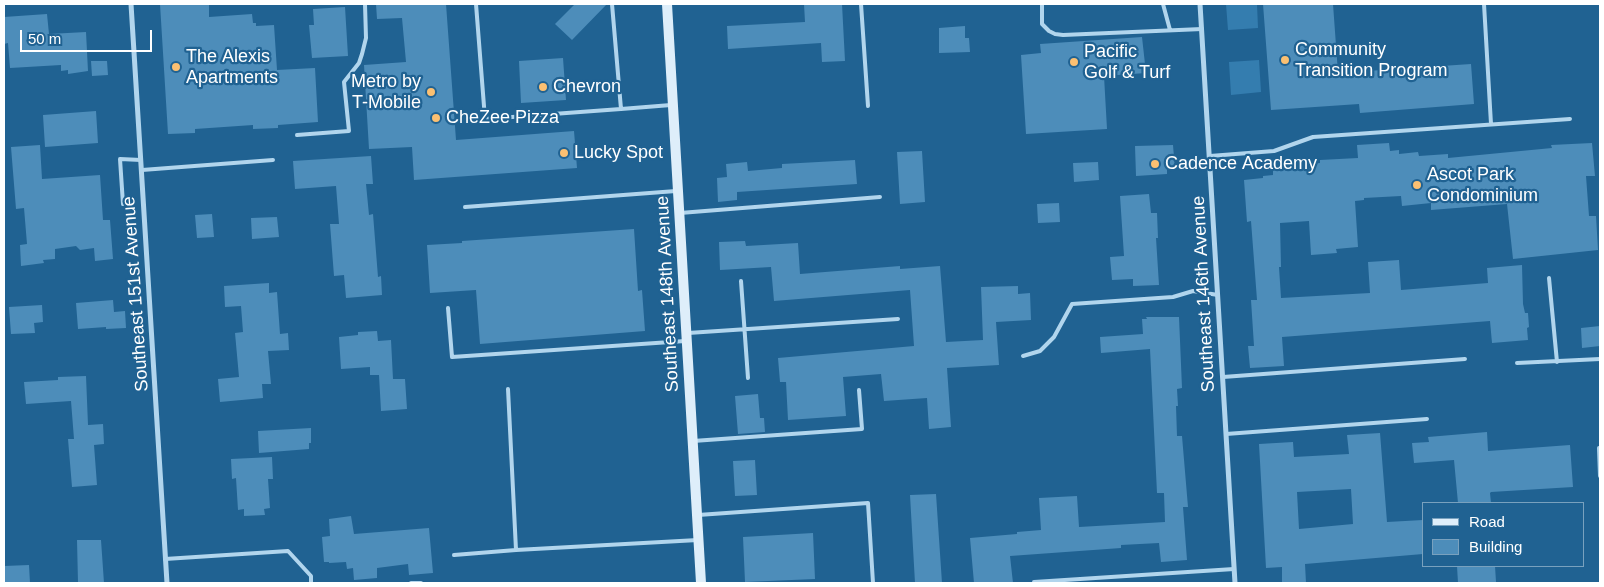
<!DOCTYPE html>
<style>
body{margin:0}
#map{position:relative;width:1604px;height:587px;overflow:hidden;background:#206292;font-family:Helvetica,sans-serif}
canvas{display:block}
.frame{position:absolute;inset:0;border:5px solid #fff;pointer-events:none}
.legend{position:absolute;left:1422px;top:502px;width:162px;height:65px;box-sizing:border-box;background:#206292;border:1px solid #79a1be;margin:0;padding:6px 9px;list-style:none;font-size:15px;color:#fff}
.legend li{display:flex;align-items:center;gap:10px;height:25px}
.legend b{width:25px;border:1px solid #79a1be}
.scale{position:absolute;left:20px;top:30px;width:132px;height:22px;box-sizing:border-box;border:2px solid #fff;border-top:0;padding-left:6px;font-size:15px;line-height:18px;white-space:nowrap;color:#fff;-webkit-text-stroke:4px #206292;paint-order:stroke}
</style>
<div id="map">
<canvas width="1604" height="587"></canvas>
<div class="frame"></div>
<ul class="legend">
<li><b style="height:6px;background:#deeefa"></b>Road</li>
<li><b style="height:14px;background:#4d8dba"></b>Building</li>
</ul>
<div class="scale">50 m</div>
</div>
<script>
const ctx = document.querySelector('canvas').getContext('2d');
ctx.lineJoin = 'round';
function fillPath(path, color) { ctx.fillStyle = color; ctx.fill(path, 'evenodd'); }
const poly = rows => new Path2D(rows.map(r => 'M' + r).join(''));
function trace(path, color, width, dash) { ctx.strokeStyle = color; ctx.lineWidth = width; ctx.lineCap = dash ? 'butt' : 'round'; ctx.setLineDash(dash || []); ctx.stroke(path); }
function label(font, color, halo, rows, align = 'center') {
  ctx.font = font + ' Helvetica,sans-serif'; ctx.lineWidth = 4.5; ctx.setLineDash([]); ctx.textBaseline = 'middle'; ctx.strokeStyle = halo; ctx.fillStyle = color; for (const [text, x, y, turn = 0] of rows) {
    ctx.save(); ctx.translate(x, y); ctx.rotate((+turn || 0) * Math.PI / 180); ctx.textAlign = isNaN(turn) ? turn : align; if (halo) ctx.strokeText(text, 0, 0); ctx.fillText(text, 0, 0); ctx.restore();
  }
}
const green = poly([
 [1226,4,1257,4,1258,28,1228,30],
 [1259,60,1261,92,1231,95,1229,62]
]);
const building = poly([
 [160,4,209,4,209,17,252,14,253,23,256,23,256,26,274,25,277,70,315,68,318,122,278,125,278,128,253,129,253,125,195,129,195,133,168,134],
 [376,4,446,4,456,140,574,131,577,168,414,180,412,147,369,149,364,65,406,62,402,18,377,19],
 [575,4,607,4,572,40,555,24],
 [804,4,842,4,845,61,822,62,821,43,728,49,727,26,805,22],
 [1263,4,1333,4,1338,73,1471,64,1474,104,1360,113,1359,104,1271,110],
 [345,7,348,56,312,58,309,25,314,25,313,9],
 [47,14,49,34,86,32,88,71,68,74,68,70,61,71,61,65,10,68,8,43,4,44,4,17],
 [965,26,965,38,969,38,970,52,939,53,939,28],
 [1142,37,1146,73,1104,76,1107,129,1026,134,1021,55,1041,53,1040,44],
 [563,58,566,100,521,103,519,61],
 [91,61,107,61,108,75,92,76],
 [96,111,98,143,45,147,43,115],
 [1389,143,1390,151,1399,150,1399,154,1418,152,1419,156,1448,154,1448,158,1552,148,1551,145,1592,143,1595,176,1586,176,1589,216,1596,216,1598,250,1513,259,1507,204,1431,210,1431,203,1402,206,1401,196,1364,198,1364,200,1355,201,1358,247,1336,249,1337,253,1311,255,1309,221,1280,223,1281,267,1279,267,1281,298,1370,293,1368,262,1399,260,1401,290,1488,283,1487,268,1522,265,1523,304,1525,313,1528,313,1529,327,1527,328,1528,340,1492,343,1490,321,1282,337,1284,366,1250,368,1248,346,1254,346,1251,300,1257,300,1251,221,1247,222,1244,180,1263,178,1263,176,1273,175,1273,168,1320,163,1320,160,1358,158,1357,145],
 [40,145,42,179,100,175,103,220,110,220,113,259,95,261,94,248,80,250,76,246,55,249,55,259,43,260,44,263,21,266,20,245,27,244,24,208,16,209,11,147],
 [1173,145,1175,169,1167,170,1167,174,1136,176,1135,146],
 [922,151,925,202,900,204,897,152],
 [371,156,373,184,366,184,369,215,373,214,378,277,381,276,382,295,346,298,344,275,334,276,330,224,339,224,336,186,295,189,293,161],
 [855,160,857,184,737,192,737,200,718,202,717,178,727,177,726,164,747,162,748,171,782,168,782,164],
 [1098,162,1099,180,1074,182,1073,163],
 [1149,194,1151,213,1157,213,1158,238,1156,238,1159,285,1133,286,1133,279,1112,280,1110,257,1124,256,1120,196],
 [1059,203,1060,222,1038,223,1037,204],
 [212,214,214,237,197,238,195,215],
 [277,217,279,237,252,239,251,218],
 [634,229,638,291,642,290,645,331,480,344,476,290,430,293,427,245,462,243,462,241],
 [745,241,746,246,798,243,800,274,900,266,900,269,940,266,946,342,983,340,981,287,1018,286,1018,294,1030,293,1031,320,996,322,999,365,947,368,951,427,929,429,927,398,884,401,881,374,843,377,846,416,788,420,786,382,780,382,778,358,914,346,910,290,774,301,771,267,720,270,719,242],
 [269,283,269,293,277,292,280,334,288,333,289,350,268,351,271,384,262,384,263,398,220,402,218,379,239,377,235,333,243,332,241,306,225,307,224,286],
 [113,300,114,312,125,311,126,328,106,329,106,327,78,329,76,303],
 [42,305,43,322,34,323,35,333,11,334,9,307],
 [1146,317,1179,317,1182,388,1177,389,1178,406,1176,406,1177,436,1182,436,1188,507,1183,507,1187,560,1161,562,1159,543,1121,545,1121,548,1010,556,1013,583,974,583,970,538,1017,534,1017,532,1041,530,1039,498,1077,496,1079,527,1165,522,1164,493,1157,493,1150,349,1101,353,1100,337,1143,334,1142,319,1147,319],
 [1600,326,1600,346,1582,348,1581,328],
 [377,331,378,341,391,340,393,379,405,379,407,409,381,411,379,375,370,375,370,367,341,369,339,337,358,335,358,332],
 [86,376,88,425,103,424,104,444,94,445,97,485,72,487,68,439,74,439,71,401,26,404,24,382,58,380,58,377],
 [758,394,760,418,764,418,765,432,738,434,735,396],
 [311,428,311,443,309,443,309,449,259,453,258,431],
 [1487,432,1488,451,1570,445,1573,487,1491,492,1490,493,1491,503,1458,503,1454,460,1414,463,1412,443,1429,442,1428,437],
 [1380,433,1387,522,1423,520,1423,554,1305,564,1306,583,1282,583,1282,567,1266,568,1259,444,1293,442,1294,457,1349,454,1347,435],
 [1351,489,1353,524,1299,529,1297,492],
 [272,457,273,479,268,479,270,508,264,509,265,515,244,516,244,509,238,510,236,478,232,479,231,459],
 [755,460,757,495,735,496,733,461],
 [936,494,942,583,915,583,910,495],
 [351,516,354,534,429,528,433,573,409,575,408,564,377,568,377,578,354,580,353,568,347,569,346,562,329,563,329,562,324,562,322,537,330,536,329,519],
 [813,533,815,579,745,582,743,537],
 [77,540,101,540,104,583,78,583],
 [29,565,30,583,4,583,4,566],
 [1457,566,1495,566,1496,582,1458,583]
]);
const lane = poly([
 [476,4,485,119,621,109,612,4],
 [861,4,868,106],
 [1042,4,1042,24,1049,31,1055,34,1063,35,1202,29],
 [1163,4,1170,30],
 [1484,4,1491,124],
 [621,109,671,105],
 [297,135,349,131,344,82,359,63,362,54,366,38,365,4],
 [1210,156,1274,151,1313,137,1570,119],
 [142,170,273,160],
 [123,204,120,159,141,160],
 [465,207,676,191],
 [680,213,880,197],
 [1549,278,1557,362],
 [741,281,748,378],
 [448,308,452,357,685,341],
 [688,333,898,319],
 [1023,356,1040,351,1054,337,1072,304,1173,297,1193,291,1218,295],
 [1517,363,1600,359],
 [1223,377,1465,359],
 [508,389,516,550],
 [1226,434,1427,419],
 [693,441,862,429,859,390],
 [1599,448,1600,476],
 [698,515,868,503,873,583],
 [454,555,516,550,698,540],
 [165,559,288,551,311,576,311,583],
 [1034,582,1234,569],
 [411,583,421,583]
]);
const street = poly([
 [131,4,167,583],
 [1200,4,1235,583]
]);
const secondary = poly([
 [667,4,701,583]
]);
const markers = [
 [1285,60,5,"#fbc072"],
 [1074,62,5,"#fbc072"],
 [176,67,5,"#fbc072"],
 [543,87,5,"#fbc072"],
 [431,92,5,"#fbc072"],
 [436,118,5,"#fbc072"],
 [564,153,5,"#fbc072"],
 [1155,164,5,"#fbc072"],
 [1417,185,5,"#fbc072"]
];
const poiNames = [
 ["Community",1295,50],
 ["Transition Program",1295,71],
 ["Pacific",1084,52],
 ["Golf & Turf",1084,73],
 ["The Alexis",186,57],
 ["Apartments",186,78],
 ["Metro by",421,82,"right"],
 ["T-Mobile",421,103,"right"],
 ["Chevron",553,87],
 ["CheZee Pizza",446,118],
 ["Lucky Spot",574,153],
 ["Cadence Academy",1165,164],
 ["Ascot Park",1427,175],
 ["Condominium",1427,196]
];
const streetNames = [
 ["Southeast 151st Avenue",136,294,-94],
 ["Southeast 148th Avenue",668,294,-93],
 ["Southeast 146th Avenue",1204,294,-93]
];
fillPath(green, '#347daf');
fillPath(building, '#4d8dba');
trace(lane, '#b1d5ed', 4);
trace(street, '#b1d5ed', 5);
trace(secondary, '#deeefa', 10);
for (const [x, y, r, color] of markers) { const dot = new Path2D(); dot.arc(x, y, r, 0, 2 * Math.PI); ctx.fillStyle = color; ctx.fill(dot); trace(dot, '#206292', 2); }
label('18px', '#fff', '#206292', poiNames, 'left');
label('18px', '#fff', '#206292', streetNames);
</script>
